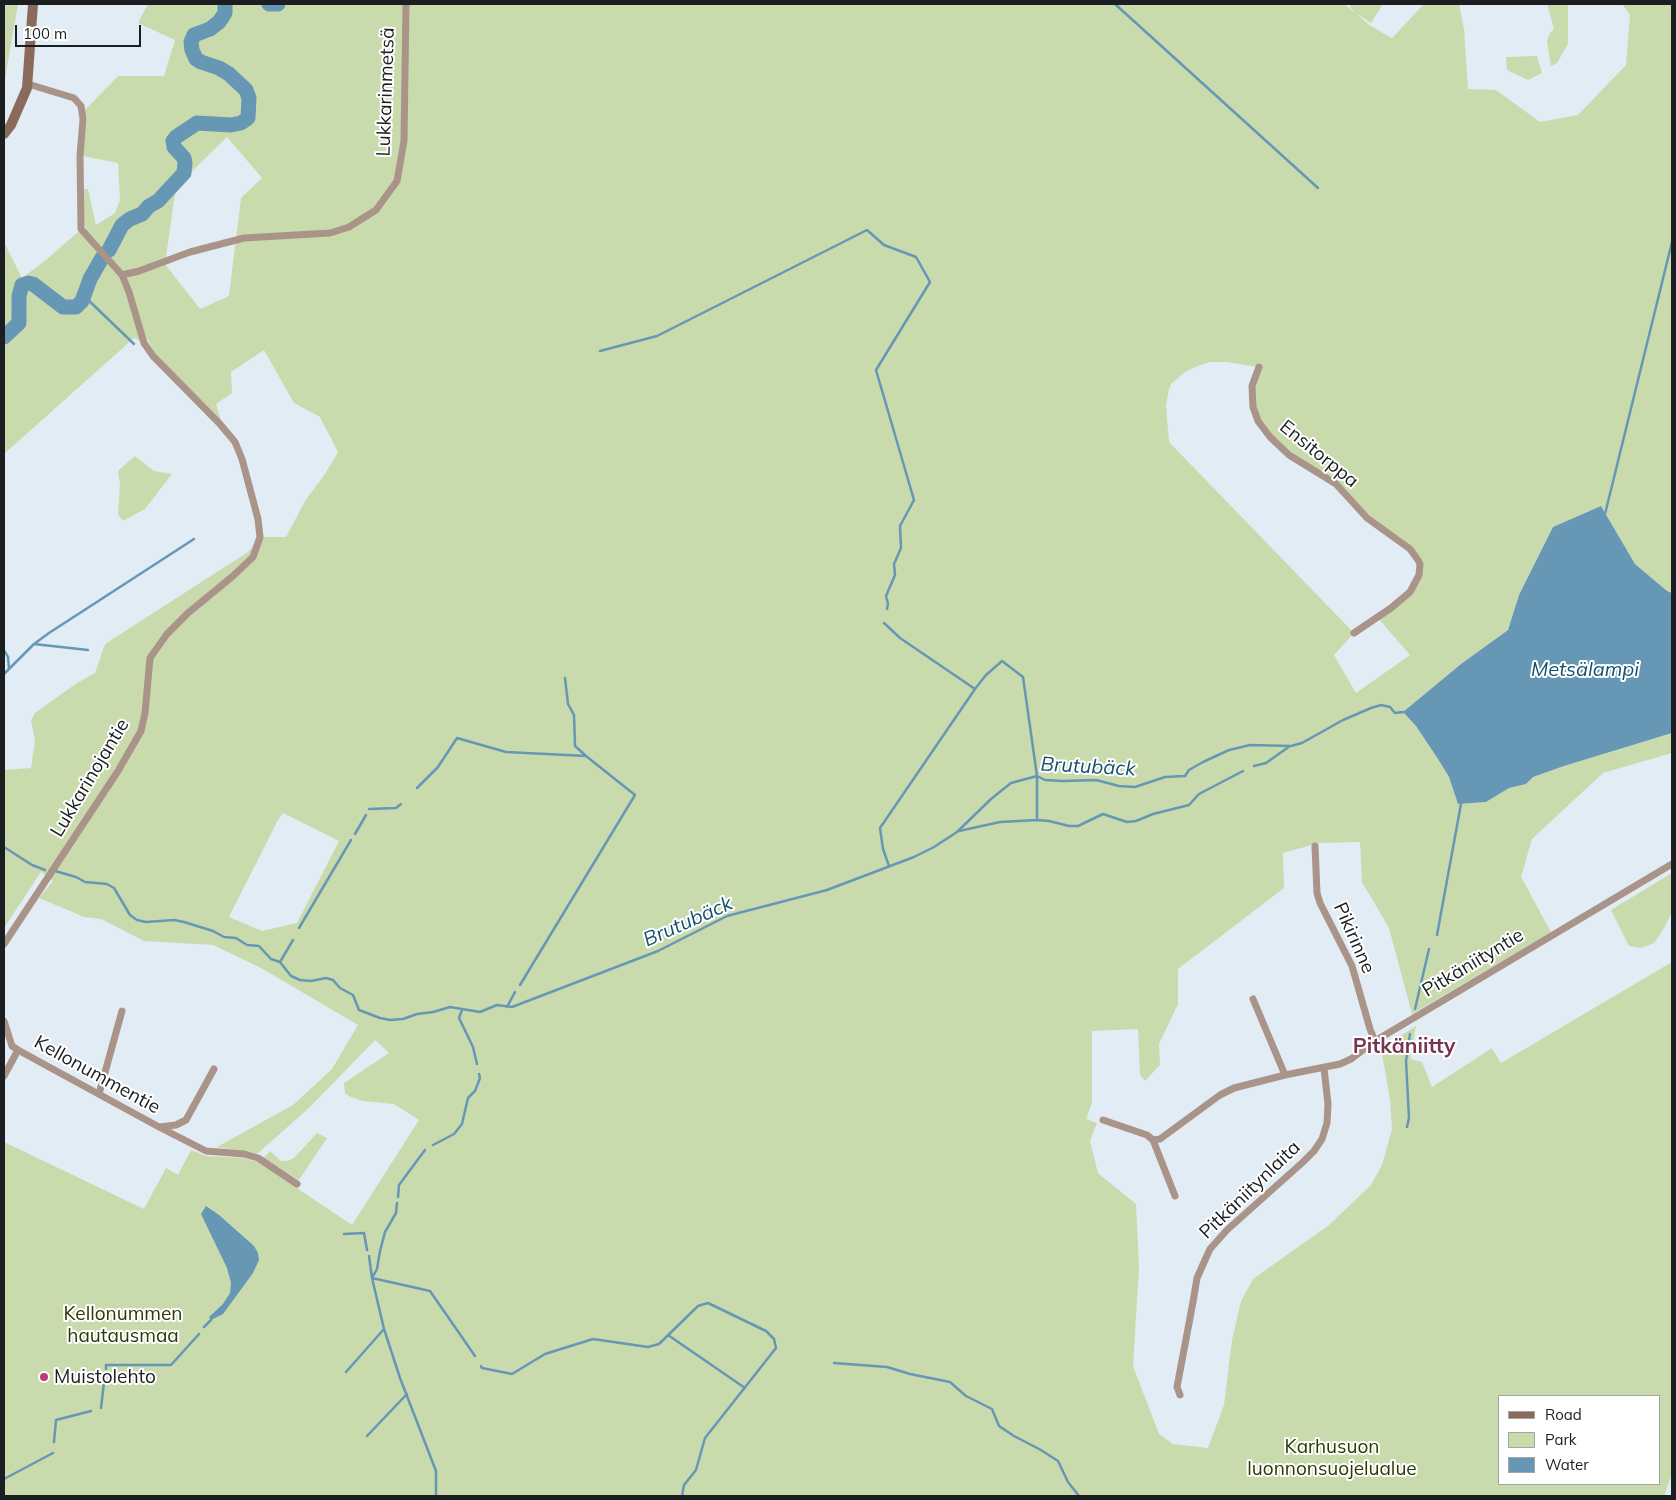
<!DOCTYPE html>
<meta charset="utf-8">
<style>
body{margin:0}
#map{position:relative;width:1676px;height:1500px;overflow:hidden;background:#e2ecf5;font-family:Mulish,sans-serif}
canvas{display:block}
.frame{position:absolute;inset:0;border:5px solid #1a1e21;pointer-events:none}
.legend{position:absolute;left:1498px;top:1395px;width:162px;height:90px;box-sizing:border-box;background:#fff;border:1px solid #a3a5a6;margin:0;padding:6px 9px;list-style:none;font-size:15px;color:#1a1e21}
.legend li{display:flex;align-items:center;gap:10px;height:25px}
.legend b{width:25px;border:1px solid #a3a5a6}
.scale{position:absolute;left:15px;top:25px;width:126px;height:22px;box-sizing:border-box;border:2px solid #1a1e21;border-top:0;padding-left:6px;font-size:15px;line-height:18px;white-space:nowrap;color:#1a1e21;-webkit-text-stroke:4px #fff;paint-order:stroke}
</style>
<div id="map">
<canvas width="1676" height="1500"></canvas>
<div class="frame"></div>
<ul class="legend">
<li><b style="height:6px;background:#8a6b5b"></b>Road</li>
<li><b style="height:14px;background:#c9dbad"></b>Park</li>
<li><b style="height:14px;background:#6697b5"></b>Water</li>
</ul>
<div class="scale">100 m</div>
</div>
<script>
const ctx = document.querySelector('canvas').getContext('2d');
ctx.lineJoin = 'round';
function fillPath(path, color) { ctx.fillStyle = color; ctx.fill(path, 'evenodd'); }
const poly = rows => new Path2D(rows.map(r => 'M' + r).join(''));
function trace(path, color, width, dash) { ctx.strokeStyle = color; ctx.lineWidth = width; ctx.lineCap = dash ? 'butt' : 'round'; ctx.setLineDash(dash || []); ctx.stroke(path); }
function label(font, color, halo, rows, align = 'center') {
  ctx.font = font + ' Mulish,sans-serif'; ctx.lineWidth = 4; ctx.setLineDash([]); ctx.textBaseline = 'middle'; ctx.strokeStyle = halo; ctx.fillStyle = color; for (const [text, x, y, turn = 0] of rows) {
    ctx.save(); ctx.translate(x, y); ctx.rotate((+turn || 0) * Math.PI / 180); ctx.textAlign = isNaN(turn) ? turn : align; if (halo) ctx.strokeText(text, 0, 0); ctx.fillText(text, 0, 0); ctx.restore();
  }
}
const green = poly([
 [7,4,18,4,4,85,4,8],
 [148,4,1344,4,1355,13,1350,7,1352,4,1383,4,1371,23,1356,13,1369,25,1392,38,1424,4,1459,4,1464,29,1468,89,1496,90,1540,122,1578,115,1626,65,1630,15,1622,4,1672,4,1672,593,1667,591,1635,564,1601,506,1553,527,1519,595,1508,630,1461,664,1403,712,1416,726,1438,759,1449,777,1458,804,1486,802,1509,788,1526,784,1533,777,1564,766,1672,733,1672,753,1603,773,1532,839,1521,877,1551,932,1412,1014,1389,928,1362,882,1360,842,1319,843,1283,853,1284,888,1178,969,1178,1004,1159,1044,1160,1065,1145,1081,1140,1075,1138,1029,1092,1031,1092,1103,1086,1119,1097,1123,1090,1141,1098,1173,1136,1204,1139,1267,1133,1366,1159,1434,1173,1444,1208,1448,1224,1405,1232,1340,1241,1301,1253,1279,1329,1225,1371,1185,1382,1165,1392,1129,1390,1100,1381,1048,1416,1026,1410,1059,1422,1062,1432,1087,1492,1048,1501,1063,1672,962,1672,1474,1664,1496,4,1496,4,1142,144,1209,166,1168,178,1175,191,1150,206,1156,244,1158,258,1162,352,1225,419,1120,394,1104,362,1101,349,1096,345,1093,344,1083,389,1053,375,1040,310,1107,257,1154,217,1147,293,1105,332,1069,358,1025,261,968,213,945,144,941,101,919,84,917,39,898,53,881,41,872,4,928,4,770,31,768,35,740,31,721,35,713,77,683,95,673,105,644,248,552,262,537,286,537,305,501,325,474,338,452,320,417,294,403,264,350,231,372,232,393,216,404,221,420,156,355,140,326,144,343,134,338,4,454,4,242,22,278,46,260,78,232,86,229,82,217,82,189,88,189,96,225,115,213,120,200,118,163,83,156,87,118,85,110,118,76,164,76,175,40,138,23],
 [227,137,262,178,241,198,229,296,200,309,165,264,176,187],
 [1210,362,1227,362,1258,367,1252,397,1262,427,1299,462,1345,493,1380,528,1418,560,1417,581,1378,618,1410,655,1356,693,1334,655,1354,633,1169,442,1166,405,1169,389,1171,384,1185,372,1200,365],
 [283,813,339,841,297,923,262,931,229,917,277,822],
 [1500,1396,1660,1396,1660,1484,1500,1484],
 [1547,4,1568,4,1568,44,1557,63,1551,66,1547,41,1550,33,1554,29],
 [1537,56,1542,73,1528,80,1507,70,1506,57],
 [135,456,154,471,172,474,145,509,123,521,118,514,120,484,118,471],
 [1672,873,1672,912,1662,932,1654,943,1641,948,1629,946,1611,910],
 [317,1133,327,1138,299,1180,263,1158,270,1151,281,1161,287,1161,294,1158]
]);
const water = poly([
 [1601,506,1635,564,1667,591,1672,593,1672,733,1564,766,1533,777,1526,784,1509,788,1486,802,1458,804,1449,777,1438,759,1416,726,1403,712,1461,664,1508,630,1519,595,1553,527],
 [206,1206,219,1215,254,1246,258,1253,259,1260,253,1273,223,1314,211,1320,209,1317,223,1304,230,1293,231,1283,227,1268,201,1214]
]);
const stream = poly([
 [1115,4,1318,188],
 [84,296,134,344],
 [600,351,657,336,867,230,884,245,916,257,930,282,876,370,914,500,900,526,901,548,894,564,895,575,886,596,888,604,887,609],
 [1605,514,1672,242],
 [884,623,900,638,975,689,880,828,883,849,889,866],
 [34,644,49,633,194,539],
 [4,650,8,657,9,669,4,674],
 [9,669,34,644,88,650],
 [565,678,568,704,574,715,575,746,585,755],
 [975,689,986,675,1002,661,1023,677,1037,776,1037,819],
 [1254,766,1266,763,1290,746],
 [417,788,438,767,457,738,506,752,586,756,635,795,520,985],
 [369,809,396,808,401,804],
 [959,831,1000,822,1037,820,1049,821,1069,826,1078,826,1103,814,1127,822,1136,821,1153,814,1189,805,1199,794,1243,771],
 [355,834,366,815],
 [4,847,32,865,45,870],
 [55,871,76,877,85,882,107,884,114,888,130,915,137,920,146,922,174,920,184,922,213,931,224,937,236,938,247,945,259,946,271,959,280,962,291,976,300,980,311,981,326,978,333,980,340,988,353,995,359,1010,380,1018,390,1020,403,1019,417,1014,433,1012,450,1007,480,1012,497,1005,512,1007,658,951,727,916,827,890,914,857,934,847,957,832,991,799,1011,783,1037,776,1045,780,1063,781,1096,780,1119,786,1135,787,1165,777,1185,776,1189,770,1203,762,1229,750,1250,745,1291,746,1302,743,1343,720,1371,708,1381,705,1390,707,1395,713,1403,712],
 [299,928,351,840],
 [1437,935,1461,804],
 [280,962,293,940],
 [507,1007,515,992],
 [1415,1009,1429,949],
 [462,1010,459,1018,473,1047,477,1064],
 [1407,1127,1409,1118,1406,1061,1410,1034],
 [433,1145,454,1134,462,1124,468,1098,475,1091,480,1078,479,1074],
 [398,1197,399,1185,425,1150],
 [397,1203,396,1213,385,1232,380,1251,377,1269,372,1278,384,1329,400,1378,436,1471,436,1496],
 [344,1234,364,1233,367,1250],
 [369,1256,372,1278,430,1291,475,1356],
 [204,1327,211,1320],
 [668,1335,745,1388],
 [834,1363,887,1367,910,1374,950,1382,966,1396,992,1409,999,1426,1014,1436,1041,1450,1058,1461,1068,1482,1079,1496],
 [481,1366,482,1368,512,1374,545,1354,593,1339,648,1347,659,1344,698,1306,708,1303,766,1331,774,1339,776,1348,705,1438,696,1470,684,1485,682,1496],
 [106,1369,106,1365,171,1365,199,1334],
 [346,1372,384,1329],
 [101,1408,104,1382],
 [367,1436,407,1394],
 [54,1442,56,1420,91,1411],
 [4,1479,53,1453]
]);
const river = poly([
 [269,4,278,4],
 [109,250,122,225,130,219,142,214,149,206,158,201,184,173,185,163,184,158,174,147,173,141,176,137,197,123,231,125,241,123,248,118,249,98,246,90,229,74,219,68,201,62,196,59,192,50,191,42,194,35,210,29,219,22,225,13,225,4],
 [4,337,19,323,19,296,22,285,28,283,33,284,63,307,76,307,82,301,90,279,102,258]
]);
const minor = poly([
 [122,275,139,271,190,252,244,238,330,233,349,227,376,210,397,181,404,141,406,4],
 [1259,367,1252,386,1253,407,1258,421,1270,437,1289,455,1336,484,1367,518,1410,549,1418,560,1420,564,1419,575,1410,592,1391,608,1354,633],
 [1315,846,1317,893,1320,903,1352,966,1370,1029,1375,1041],
 [4,944,118,771,141,731,145,713,150,658,167,634,188,613,233,576,253,557,260,537,258,519,242,459,235,442,219,423,153,356,144,343,129,292,122,275,81,229,80,156,83,119,81,106,74,98,28,84],
 [1253,999,1285,1075],
 [4,1021,12,1046,18,1050,159,1127,176,1125,186,1120,214,1069],
 [4,1076,18,1050],
 [99,1094,122,1011],
 [1103,1120,1147,1135,1153,1140],
 [159,1127,206,1151,244,1154,258,1158,297,1184],
 [1153,1140,1160,1139,1220,1095,1234,1088,1285,1075,1340,1064,1351,1059,1375,1041,1672,864],
 [1153,1140,1175,1196],
 [1180,1395,1177,1387,1193,1302,1197,1278,1205,1260,1210,1249,1227,1230,1303,1162,1314,1151,1322,1139,1327,1123,1328,1104,1324,1068]
]);
const secondary = poly([
 [4,134,11,125,27,88,33,4]
]);
const markers = [
 [44,1377,5,"#be387a"]
];
const streetNames = [
 ["Lukkarinmetsä",386,92,-88],
 ["Ensitorppa",1319,454,39],
 ["Lukkarinojantie",90,778,-59],
 ["Pikirinne",1354,938,66],
 ["Pitkäniityntie",1473,963,-31],
 ["Kellonummentie",97,1075,29],
 ["Pitkäniitynlaita",1250,1190,-44]
];
const parkNames = [
 ["Kellonummen",123,1314],
 ["hautausmaa",123,1336],
 ["Karhusuon",1332,1447],
 ["luonnonsuojelualue",1332,1469]
];
const poiNames = [
 ["Muistolehto",54,1377]
];
const waterNames = [
 ["Metsälampi",1585,670],
 ["Brutubäck",1088,767,3],
 ["Brutubäck",688,922,-24]
];
const quarterNames = [
 ["Pitkäniitty",1404,1047]
];
fillPath(green, '#c9dbad');
fillPath(water, '#6697b5');
trace(stream, '#6697b5', 2.5);
trace(river, '#6697b5', 15);
trace(minor, '#aa9489', 7);
trace(secondary, '#8a6b5b', 10);
for (const [x, y, r, color] of markers) { const dot = new Path2D(); dot.arc(x, y, r, 0, 2 * Math.PI); ctx.fillStyle = color; ctx.fill(dot); trace(dot, '#fff', 2); }
label('19px', '#1a1e21', '#fff', streetNames);
label('19px', '#2a3a02', '#fff', parkNames);
label('19px', '#1a1e21', '#fff', poiNames, 'left');
label('italic 20px', '#145170', '#fff', waterNames);
label('bold 21px', '#773451', '#fff', quarterNames);
</script>
